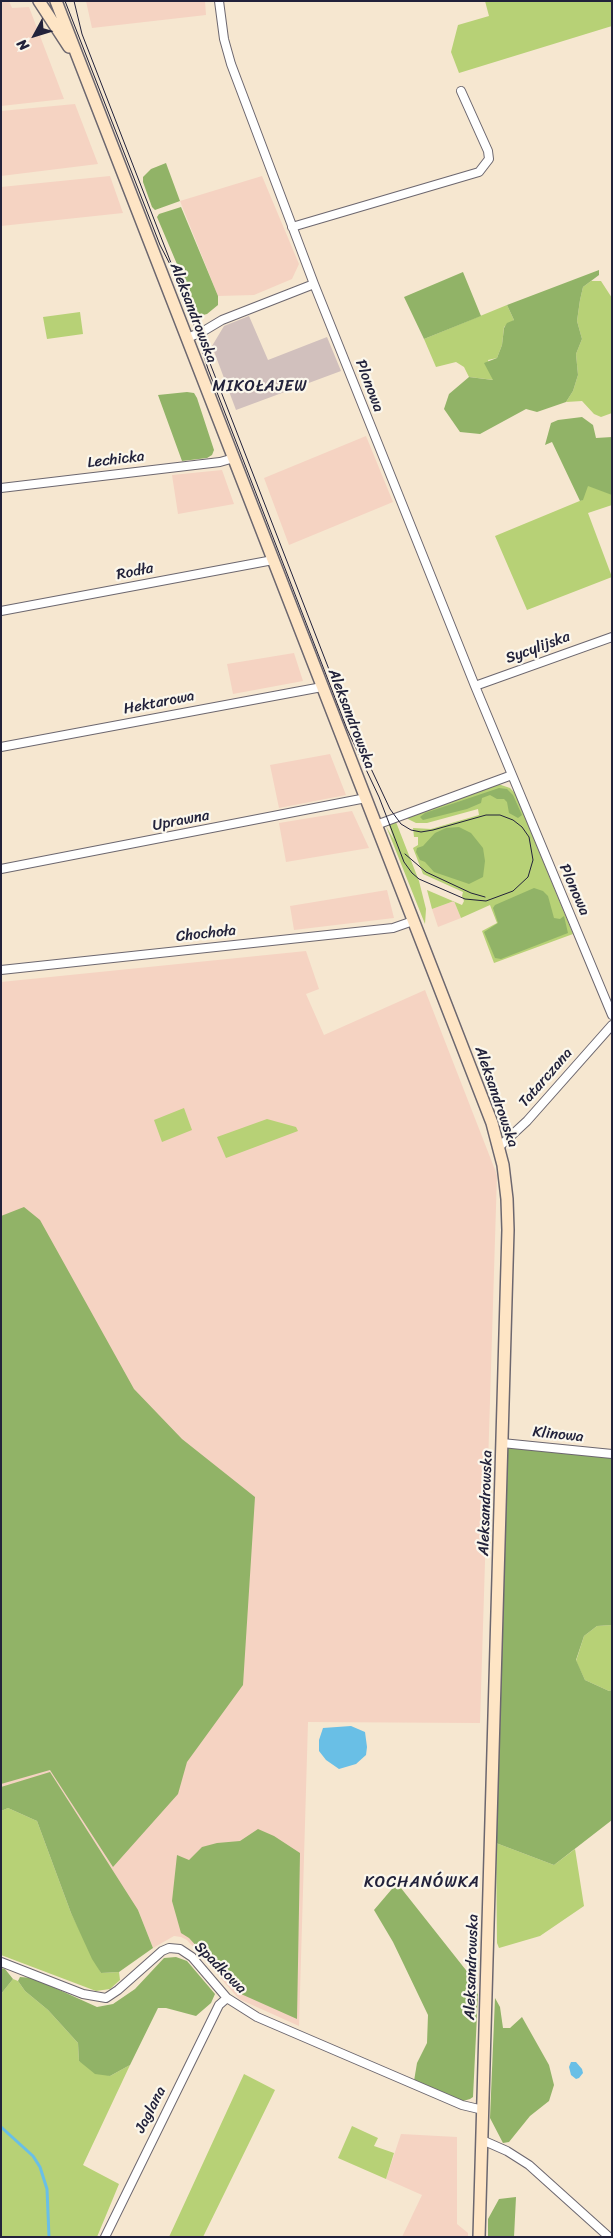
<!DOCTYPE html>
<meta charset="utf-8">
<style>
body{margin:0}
#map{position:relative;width:613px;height:2238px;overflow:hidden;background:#f6e7d0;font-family:Sriracha,sans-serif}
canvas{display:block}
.frame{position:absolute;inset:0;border:2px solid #22223b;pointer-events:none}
.north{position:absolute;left:10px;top:10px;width:50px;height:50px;-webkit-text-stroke:4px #fbf7ec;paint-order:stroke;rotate:231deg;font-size:14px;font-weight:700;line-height:20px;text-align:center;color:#22223b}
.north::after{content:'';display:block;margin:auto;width:18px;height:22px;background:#22223b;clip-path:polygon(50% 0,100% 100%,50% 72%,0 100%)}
</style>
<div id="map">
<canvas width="613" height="2238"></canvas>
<div class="frame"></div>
<div class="north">N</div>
</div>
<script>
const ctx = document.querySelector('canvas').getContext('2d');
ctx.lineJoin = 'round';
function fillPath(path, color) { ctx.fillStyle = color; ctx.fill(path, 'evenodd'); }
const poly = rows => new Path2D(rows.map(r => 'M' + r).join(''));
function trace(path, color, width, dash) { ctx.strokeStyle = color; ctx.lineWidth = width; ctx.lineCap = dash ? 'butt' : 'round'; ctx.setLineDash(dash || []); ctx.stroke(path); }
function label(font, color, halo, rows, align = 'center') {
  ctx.font = font + ' Sriracha,sans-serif'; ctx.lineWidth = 4.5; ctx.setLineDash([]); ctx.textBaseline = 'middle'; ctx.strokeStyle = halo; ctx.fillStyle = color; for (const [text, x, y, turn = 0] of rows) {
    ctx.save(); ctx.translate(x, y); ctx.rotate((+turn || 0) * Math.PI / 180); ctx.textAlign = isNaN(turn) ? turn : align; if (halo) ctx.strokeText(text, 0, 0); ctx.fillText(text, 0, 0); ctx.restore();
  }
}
const built = poly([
 [1,1,9,1,12,8,29,7,64,99,1,106],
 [86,1,205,1,206,15,92,28],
 [75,104,98,164,1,176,1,111],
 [110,176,123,213,1,226,1,187],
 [262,176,299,264,292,279,254,295,218,296,180,201],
 [366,436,393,502,289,545,264,478],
 [222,470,234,504,178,514,172,475],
 [294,653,303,681,233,694,227,664],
 [330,754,346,795,279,808,270,765],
 [352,811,369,848,286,862,279,823],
 [387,890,394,918,294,930,290,906],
 [454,901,461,918,438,927,432,909],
 [306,951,319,989,306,994,324,1035,425,990,497,1175,480,1723,308,1722,299,2026,239,1999,187,1940,181,1937,174,1936,153,1948,138,1910,1,1787,1,982],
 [401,2134,457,2137,457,2224,468,2233,468,2237,402,2237,422,2195,386,2179]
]);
const industrial = poly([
 [249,316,268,360,327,337,341,371,236,410,212,346,224,326]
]);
const green = poly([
 [485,1,612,1,612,26,459,73,451,52,458,25,489,16],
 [591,281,601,281,612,298,612,413,601,417,594,414,582,401,566,402,573,391,578,375,576,354,582,339,577,321,580,300,583,287],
 [507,305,514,320,504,327,502,345,497,358,488,360,494,380,469,377,464,367,456,362,436,367,424,339],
 [80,312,83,334,47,339,43,317],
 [612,445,612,505,588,513,612,577,527,610,495,536,582,500,568,457],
 [498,784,510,788,515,793,573,934,494,963,482,931,497,923,490,905,461,918,454,901,432,909,427,890,462,905,464,901,462,896,463,892,423,874,413,848,418,845,418,837,414,837,413,828,431,829,479,815,478,809,427,823,416,823,406,818],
 [396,822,419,881,426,909,425,924,386,826,394,840,389,825],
 [184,1108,192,1130,162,1142,154,1120],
 [267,1119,296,1127,298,1131,226,1158,217,1137],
 [612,1625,612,1690,609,1691,585,1680,576,1661,584,1636,597,1626],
 [8,1808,37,1821,71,1913,101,1973,119,1972,120,1980,110,1989,96,1991,1,1955,1,1811],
 [496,1843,554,1865,575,1849,584,1906,540,1936,499,1948,497,1943],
 [13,1979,18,1981,25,1991,48,2010,78,2043,79,2061,110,2076,130,2065,83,2165,119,2184,97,2237,1,2237,1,1994],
 [244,2074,275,2090,203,2237,169,2237],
 [352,2126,378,2138,374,2146,394,2153,386,2179,338,2158]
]);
const forest = poly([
 [166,163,180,201,155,210,152,207,143,182,143,177,151,169],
 [181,207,218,296,218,305,207,314,199,316,157,217,159,214],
 [599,270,599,275,583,287,580,300,577,321,582,339,576,354,578,375,573,391,566,402,537,412,526,409,480,434,460,432,444,409,449,394,469,377,493,380,484,363,497,358,502,345,504,328,507,323,514,320,507,305],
 [463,272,481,316,424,339,404,297],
 [187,392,194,393,197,398,214,450,212,455,207,458,182,461,158,395],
 [582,417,593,425,596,438,612,437,612,495,588,486,583,500,580,501,552,442,545,445,551,423,558,420],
 [499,788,507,789,513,795,522,815,518,818,509,813,507,802,504,799,497,799,490,795,482,798,481,803,467,809,423,820,420,817,425,813],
 [459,827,471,833,483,848,485,861,483,877,469,884,434,872,425,862,420,860,416,852,417,848,423,846,435,833,446,828],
 [534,888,543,891,548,896,554,918,560,919,564,916,568,933,501,959,495,958,484,932,498,923,493,908,495,905],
 [24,1207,40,1220,134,1389,182,1439,255,1497,243,1685,187,1762,178,1794,113,1867,50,1770,1,1784,1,1216],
 [508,1447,612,1458,612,1625,597,1626,584,1636,576,1660,585,1680,609,1691,612,1690,612,1820,554,1865,496,1843],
 [50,1772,138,1910,153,1948,119,1972,101,1973,92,1959,71,1913,37,1821,8,1808,1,1811,1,1787],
 [258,1829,274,1836,300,1853,297,2019,241,1994,189,1938,181,1933,172,1901,177,1855,189,1860,202,1847,217,1843,240,1841],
 [397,1883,473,1979,478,1994,473,2097,470,2099,463,2101,414,2081,417,2063,427,2043,428,2015,393,1942,374,1910],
 [176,1957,187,1961,215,1994,211,2003,196,2016,166,2008,158,2008,130,2065,110,2076,95,2074,79,2061,78,2043,48,2010,25,1991,18,1981,20,1977,33,1978,97,2007,113,2004,135,1989,164,1958],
 [1,1968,5,1969,13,1979,1,1994],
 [495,1998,500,2007,503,2028,510,2028,522,2017,549,2065,554,2085,549,2101,530,2116,509,2142,503,2143,490,2118],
 [516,2197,514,2237,488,2237,488,2219,499,2199]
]);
const water = poly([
 [351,1726,365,1732,367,1747,366,1755,356,1764,339,1769,326,1760,319,1751,319,1740,323,1728],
 [571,2062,576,2062,582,2069,583,2073,579,2078,576,2079,571,2075,569,2067]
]);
const stream = poly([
 [1,2127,33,2156,40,2167,47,2189,49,2237]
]);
const minor = poly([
 [219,1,224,39,231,64,314,284,475,686,612,1015],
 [292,227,479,172,489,159,488,151,461,91],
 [187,338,202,332,222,320,314,284],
 [1,488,220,462,234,458],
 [1,611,273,560],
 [475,686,612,637],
 [1,747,322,687],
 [376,825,512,775],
 [1,869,366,798],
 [1,970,393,928,413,921],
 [499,1147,527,1121,612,1025],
 [502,1443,612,1454],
 [1,1962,83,1994,106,1998,118,1990,162,1951,169,1948,180,1949,192,1957,227,1998,257,2017,462,2105,483,2110],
 [482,2140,507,2151,529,2165,609,2237],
 [105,2237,219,2005,227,1998]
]);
const secondary = poly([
 [39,1,69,47],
 [56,1,492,1123,503,1165,507,1199,508,1230,479,2237]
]);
const tram = poly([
 [65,1,160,245,173,270,192,319,208,369,347,729,379,797,404,862,412,873,419,879,465,899,486,901,513,891,528,877,533,860,529,837,522,827,513,820,500,815,486,815,433,830,421,832,411,830,401,824,390,809,351,726,82,34,74,1],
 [405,854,426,872,471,893,485,897]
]);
const streetNames = [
 ["Aleksandrowska",193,313,69],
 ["Plonowa",369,386,69],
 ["Lechicka",116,460,-7],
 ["Rodła",135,572,-11],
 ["Sycylijska",538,648,-20],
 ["Hektarowa",159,703,-11],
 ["Aleksandrowska",351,719,69],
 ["Uprawna",181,821,-11],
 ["Plonowa",574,890,66],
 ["Chochoła",206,934,-6],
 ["Tatarczana",546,1078,-49],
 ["Aleksandrowska",496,1097,71],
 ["Klinowa",558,1435,6],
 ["Aleksandrowska",486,1503,-88],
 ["Aleksandrowska",472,1967,-88],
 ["Spadkowa",220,1968,45],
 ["Jaglana",151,2110,-63]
];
const neighbourhoodNames = [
 ["MIKOŁAJEW",260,387],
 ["KOCHANÓWKA",422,1883]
];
fillPath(built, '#f5d3c2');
fillPath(industrial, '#d1c0bd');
fillPath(green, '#b7d176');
fillPath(forest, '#91b367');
fillPath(water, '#69bfe6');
trace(stream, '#69bfe6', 3);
trace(minor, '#6c676f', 10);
trace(secondary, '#6c676f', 14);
trace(minor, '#fff', 8);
trace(secondary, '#fee5c5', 11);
trace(tram, '#22223b', 1);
label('15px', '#22223b', '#fbf7ec', streetNames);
ctx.letterSpacing = '1px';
label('16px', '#22223b', '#fbf7ec', neighbourhoodNames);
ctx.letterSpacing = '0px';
</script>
